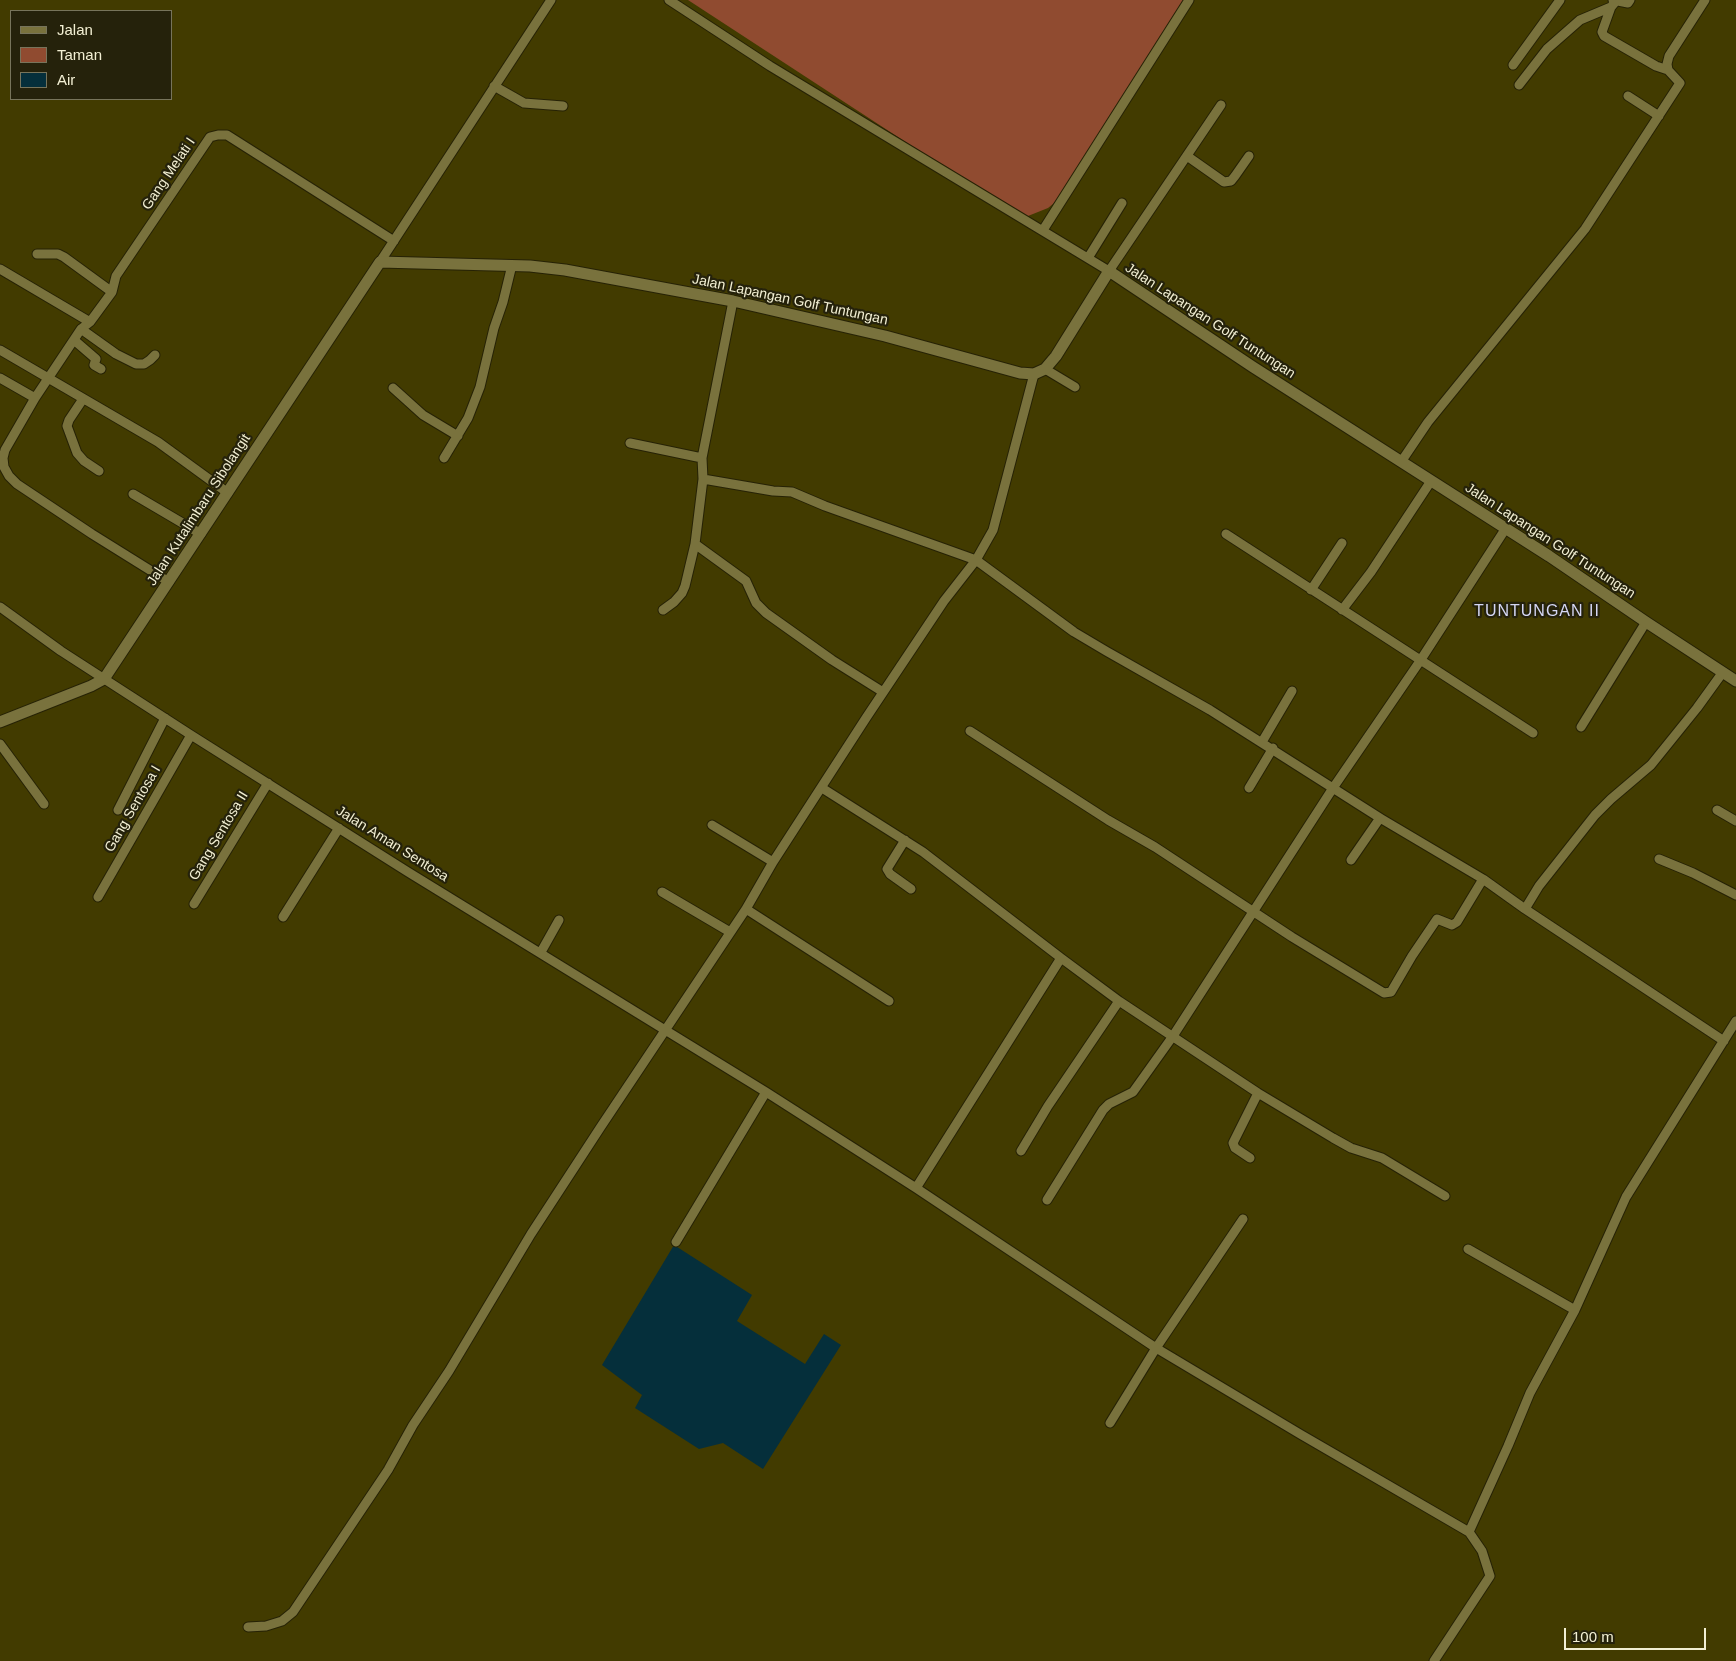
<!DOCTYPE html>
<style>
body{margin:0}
#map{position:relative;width:1736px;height:1661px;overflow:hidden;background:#423b00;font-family:Helvetica,sans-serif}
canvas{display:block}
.legend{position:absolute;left:10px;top:10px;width:162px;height:90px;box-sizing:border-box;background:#25220b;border:1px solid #77745b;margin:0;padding:6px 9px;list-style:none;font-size:15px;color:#f2efd3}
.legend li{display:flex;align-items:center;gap:10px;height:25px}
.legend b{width:25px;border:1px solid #77745b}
.scale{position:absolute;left:1564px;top:1628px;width:142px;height:22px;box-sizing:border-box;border:2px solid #f2efd3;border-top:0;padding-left:6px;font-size:15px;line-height:18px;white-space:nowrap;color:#f2efd3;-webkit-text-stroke:4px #25220b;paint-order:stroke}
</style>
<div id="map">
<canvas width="1736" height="1661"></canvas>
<ul class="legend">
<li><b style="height:6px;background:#79723d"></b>Jalan</li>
<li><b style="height:14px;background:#904b30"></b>Taman</li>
<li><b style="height:14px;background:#052f3b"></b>Air</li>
</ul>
<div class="scale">100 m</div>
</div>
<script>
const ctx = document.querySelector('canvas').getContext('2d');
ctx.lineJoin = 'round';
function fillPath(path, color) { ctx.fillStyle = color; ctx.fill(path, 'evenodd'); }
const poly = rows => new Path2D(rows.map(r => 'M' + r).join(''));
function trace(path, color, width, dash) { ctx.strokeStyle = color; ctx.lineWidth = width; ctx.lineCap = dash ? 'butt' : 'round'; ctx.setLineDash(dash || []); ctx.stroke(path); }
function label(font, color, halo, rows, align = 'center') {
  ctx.font = font + ' Helvetica,sans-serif'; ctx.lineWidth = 4.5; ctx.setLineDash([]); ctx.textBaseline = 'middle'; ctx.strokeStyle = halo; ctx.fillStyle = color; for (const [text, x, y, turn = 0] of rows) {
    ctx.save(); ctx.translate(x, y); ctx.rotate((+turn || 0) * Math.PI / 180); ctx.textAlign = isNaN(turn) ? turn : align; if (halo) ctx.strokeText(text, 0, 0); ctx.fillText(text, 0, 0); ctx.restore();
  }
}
const green = poly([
 [688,0,1184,0,1063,196,1048,208,1028,216,1019,216]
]);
const water = poly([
 [674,1245,752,1295,737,1321,805,1364,824,1334,841,1345,763,1469,723,1443,699,1449,635,1408,642,1395,602,1365]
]);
const minor = poly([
 [669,0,770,66,1109,271,1221,105],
 [1613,0,1628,3,1630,0],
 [1513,65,1560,0],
 [1668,70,1667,64,1669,56,1705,0],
 [1519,85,1547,49,1580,20,1611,7,1616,1],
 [494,86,524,103,563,106],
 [1628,96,1659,116],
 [1187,156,1224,182,1231,181,1235,176,1249,156],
 [1043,230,1189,0],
 [37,254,58,254,64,257,112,292],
 [1088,258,1122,203],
 [380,262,551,0],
 [0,269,90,322],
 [733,301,702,458,703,479,695,544,746,581,756,603,766,613,832,660,883,692],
 [81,329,116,354,136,364,144,364,150,360,155,355],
 [74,340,96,359,94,365,101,369],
 [0,350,158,442,228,493],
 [1045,369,1075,387],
 [0,378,35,398],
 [393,388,423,415,458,436],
 [83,399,69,420,67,426,77,453,84,461,99,471],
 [630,443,702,458],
 [444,458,468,418,480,387,494,328,503,302,512,265],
 [1401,462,1428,422,1585,229,1680,83,1668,70,1656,66,1604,36,1602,32,1611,7],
 [703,479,773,491,792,492,825,506,976,560,1074,632,1106,651,1210,710,1380,818,1483,879,1525,909,1724,1041],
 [133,494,201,534],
 [1226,534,1533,733],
 [169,582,92,534,17,484,9,476,4,467,3,458,5,450,35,398,81,329,90,322,112,292,116,276,210,137,218,135,227,135,394,241],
 [1311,590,1342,543],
 [0,607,61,651,191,735,408,872,766,1092,916,1188,1156,1348,1300,1434,1469,1532,1482,1551,1490,1576,1434,1661],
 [663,610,674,602,682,593,685,586,695,544],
 [1342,610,1371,572,1431,481],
 [1581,727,1646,622],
 [970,731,1108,820,1155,847,1292,937,1384,993,1391,992,1412,956,1437,919,1452,925,1457,922,1483,879],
 [1262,742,1292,691],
 [0,744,44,804],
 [822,788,923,852,1061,958,1119,1001,1258,1093,1333,1138,1351,1148,1382,1158,1445,1196],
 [1249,788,1273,748],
 [118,810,165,718],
 [1717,810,1736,821],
 [712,825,773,862],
 [905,840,887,869,890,874,911,889],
 [1659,859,1693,873,1736,895],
 [1351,860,1380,818],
 [662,892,730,932],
 [98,897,191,735],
 [194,904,268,783],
 [746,909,889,1001],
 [1525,909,1539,886,1595,815,1611,799,1651,765,1697,708,1723,672],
 [283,917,339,828],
 [541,952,559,920],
 [1021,1151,1048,1106,1119,1001],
 [1250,1158,1235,1148,1233,1143,1258,1093],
 [916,1188,1061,958],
 [1047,1200,1103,1110,1109,1104,1133,1092,1173,1036,1333,788,1420,661,1506,528],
 [676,1242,766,1092],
 [1468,1249,1575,1310],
 [1110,1423,1156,1348,1243,1219],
 [1469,1532,1508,1446,1530,1393,1575,1310,1626,1197,1736,1021],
 [248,1627,266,1626,282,1621,293,1612,388,1470,413,1425,449,1371,531,1234,600,1128,746,909,773,862,866,718,944,601,976,560,993,530,1034,374]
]);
const tertiary = poly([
 [0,722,91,686,104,679,380,262,530,266,565,270,733,301,885,336,1020,373,1034,374,1045,369,1056,356,1109,271,1253,367,1549,556,1646,622,1736,681]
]);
const streetNames = [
 ["Gang Melati I",169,174,-56],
 ["Jalan Lapangan Golf Tuntungan",790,300,12],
 ["Jalan Lapangan Golf Tuntungan",1210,321,33],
 ["Jalan Kutalimbaru Sibolangit",199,510,-57],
 ["Jalan Lapangan Golf Tuntungan",1550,541,33],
 ["Gang Sentosa I",133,809,-60],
 ["Gang Sentosa II",219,836,-59],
 ["Jalan Aman Sentosa",392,844,32]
];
const quarterNames = [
 ["TUNTUNGAN II",1537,612]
];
fillPath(green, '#904b30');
fillPath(water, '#052f3b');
trace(minor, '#262205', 11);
trace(tertiary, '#262205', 13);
trace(minor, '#79723d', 9);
trace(tertiary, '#79723d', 11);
label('14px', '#f2efd3', '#25220b', streetNames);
ctx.letterSpacing = '1px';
label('16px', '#d4d6f3', '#25220b', quarterNames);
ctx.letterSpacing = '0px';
</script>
